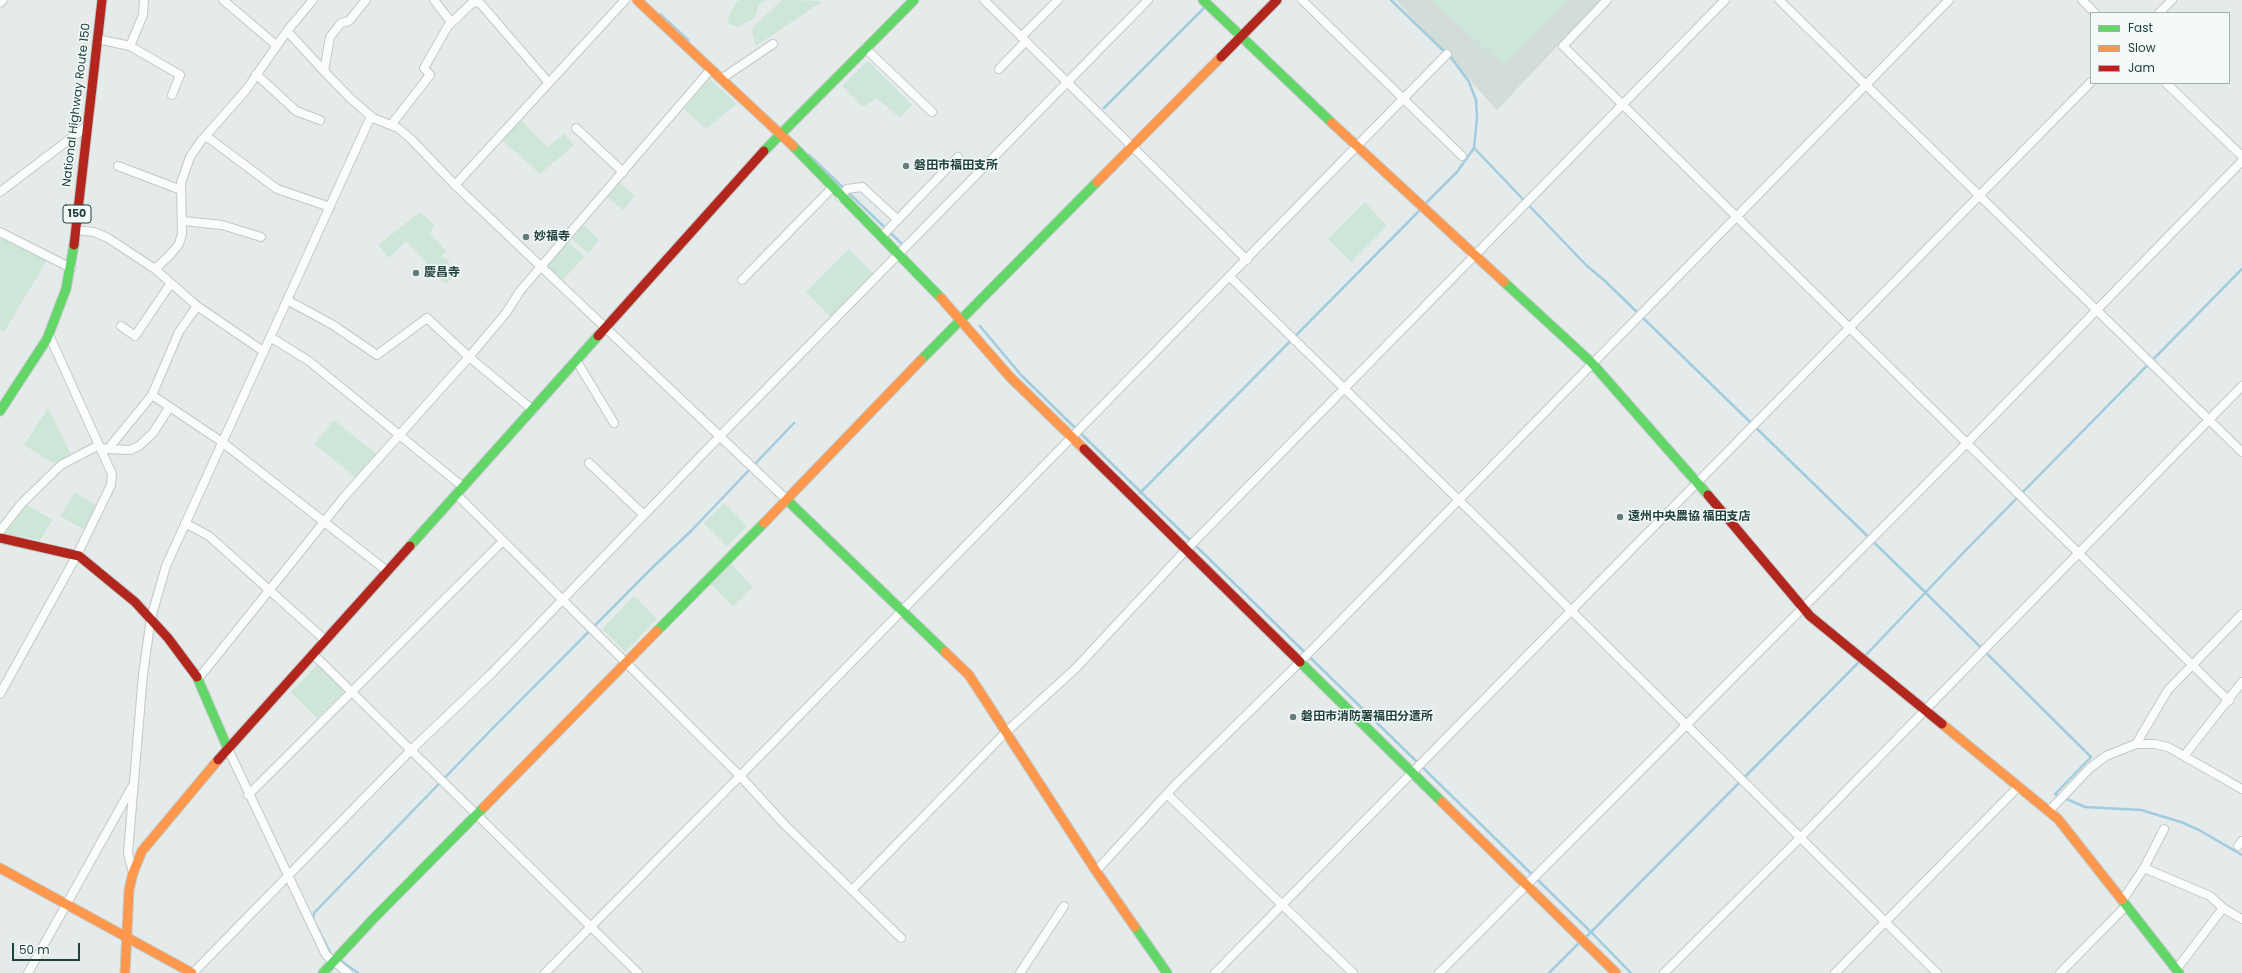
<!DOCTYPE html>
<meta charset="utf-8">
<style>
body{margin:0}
#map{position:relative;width:2242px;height:973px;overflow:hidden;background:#e5ebea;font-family:Poppins,sans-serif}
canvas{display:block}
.legend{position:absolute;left:2090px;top:12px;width:140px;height:72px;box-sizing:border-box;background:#f3faf8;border:1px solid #9fb0ae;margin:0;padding:5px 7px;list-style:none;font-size:12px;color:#20413e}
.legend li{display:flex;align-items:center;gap:8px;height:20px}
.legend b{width:20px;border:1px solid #9fb0ae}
.scale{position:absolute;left:12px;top:943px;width:68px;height:18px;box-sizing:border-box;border:2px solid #20413e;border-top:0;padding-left:5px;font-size:12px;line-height:14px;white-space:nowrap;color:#20413e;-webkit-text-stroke:3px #f3faf8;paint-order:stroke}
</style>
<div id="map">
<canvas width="2242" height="973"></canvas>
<ul class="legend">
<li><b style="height:5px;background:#63d668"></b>Fast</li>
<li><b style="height:5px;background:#ff974d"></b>Slow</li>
<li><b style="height:5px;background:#b3261e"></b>Jam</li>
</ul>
<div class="scale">50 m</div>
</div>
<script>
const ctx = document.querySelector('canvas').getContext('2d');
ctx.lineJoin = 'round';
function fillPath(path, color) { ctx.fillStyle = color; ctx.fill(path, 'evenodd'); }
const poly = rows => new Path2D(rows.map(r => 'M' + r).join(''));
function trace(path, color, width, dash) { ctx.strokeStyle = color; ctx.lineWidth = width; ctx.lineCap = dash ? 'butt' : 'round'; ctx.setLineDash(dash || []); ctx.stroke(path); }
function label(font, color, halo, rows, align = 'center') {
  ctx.font = font + ' Poppins,"Noto Sans JP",sans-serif'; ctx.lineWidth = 3; ctx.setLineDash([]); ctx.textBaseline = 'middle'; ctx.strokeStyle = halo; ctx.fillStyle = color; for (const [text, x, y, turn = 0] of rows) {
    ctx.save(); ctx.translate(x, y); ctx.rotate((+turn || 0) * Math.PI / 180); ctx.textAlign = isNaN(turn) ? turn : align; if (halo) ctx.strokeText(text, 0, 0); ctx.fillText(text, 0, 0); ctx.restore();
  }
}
const built = poly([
 [1396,0,1601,0,1497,110]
]);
const green = poly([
 [740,0,765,0,758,6,755,18,737,27,729,24,728,18,736,2],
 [782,0,823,1,756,46,751,29],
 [1431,0,1568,0,1503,65],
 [868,61,912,105,900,118,877,98,863,107,842,86],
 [709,78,737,104,706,129,684,109],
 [520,119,547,147,564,134,574,145,540,174,501,139],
 [618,182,635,196,623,210,606,196],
 [1365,202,1387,226,1351,262,1328,239],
 [420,212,435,225,430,233,446,251,442,256,450,262,446,265,454,276,446,284,406,241,389,258,378,245],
 [584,225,599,240,588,253,572,239],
 [0,232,49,257,4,332,0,330],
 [568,242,584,257,561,282,545,267],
 [849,249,878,278,835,321,806,292],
 [48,408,71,454,55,464,24,445],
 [334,420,379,456,359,480,314,444],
 [75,492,100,508,88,532,60,516],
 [724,503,747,526,727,546,704,523],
 [25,504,53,520,40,540,6,535,2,531],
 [730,563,753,587,733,607,710,583],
 [634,596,657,619,625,652,602,629],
 [321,661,348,688,317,718,291,692]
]);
const stream = poly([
 [1391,0,1453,60,1469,82,1476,100,1477,118,1474,148,1457,172,1424,205],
 [660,14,688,40],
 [1104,108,1206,6],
 [1474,148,1586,265,1605,281,1926,593,2091,757,2055,794,2085,807,2141,810,2181,822,2199,830,2242,855],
 [809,155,901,243],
 [980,326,1021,375,1591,932,1631,973],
 [1140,493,1421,209],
 [1864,657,1964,552,2242,269],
 [1585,938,1861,660],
 [331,954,313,919,314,913,490,731,654,566,691,531,794,423],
 [340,960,358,973],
 [1549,973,1580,942]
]);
const street = poly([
 [223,0,276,45],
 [313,0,287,31,324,71,350,98,373,118,398,128,411,139,455,185,787,500],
 [434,0,451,22],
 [984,0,1247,260],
 [1302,0,1462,156],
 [1607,0,1563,46,2229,701],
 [1779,0,2242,452],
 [2082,0,2095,13],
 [0,3,3,0],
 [2159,13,2172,0],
 [1021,37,1058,0],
 [97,39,130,46,180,75,172,95],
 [130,46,143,15,144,0],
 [865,48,932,112],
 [999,69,1026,41],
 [324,71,330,37,341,23,349,21,366,0],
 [256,74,296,111,320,120],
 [721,79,773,44],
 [2166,83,2242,156],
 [391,125,430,75,424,68,448,26,472,3,479,2,549,83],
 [576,128,623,172],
 [206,136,277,189,330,207],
 [118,166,181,190],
 [455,185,625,0],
 [0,192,87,126],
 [840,197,847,189,862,187,898,220],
 [183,221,222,225,261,237],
 [75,230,94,232,108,238,155,269,197,306,263,351],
 [0,232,71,268],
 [881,237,958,157],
 [155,269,170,255,179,244,182,234,181,183,190,157,201,141,246,90,287,31],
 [1230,277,1508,548,1937,973],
 [742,280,832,188],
 [287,300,333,325,377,355,427,318,469,357,533,410],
 [121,326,135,336,171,283],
 [270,337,309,361,463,487],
 [576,360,614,423],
 [152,395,222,442,387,571],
 [100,448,108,449,152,395,179,332,197,306],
 [108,449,130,450,139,446,153,433,169,408],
 [589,463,644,515],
 [457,495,740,776,785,825,901,938],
 [185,523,209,536,325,640],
 [0,531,21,504,61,465,99,445],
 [313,654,638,973],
 [198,679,344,497,469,357,506,313,520,291,711,69],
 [0,694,77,555,111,485,112,474,49,335],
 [2136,744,2168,690,2242,614],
 [228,749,326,955,348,973],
 [2184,756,2242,682],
 [248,795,503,541],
 [1168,795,1353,973],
 [2049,811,2090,768,2106,756,2136,744,2155,744,2168,747,2242,789],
 [2238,846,2242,841],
 [2144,868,2210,896,2223,908,2242,919],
 [1096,871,1175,785,1299,663,1949,0],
 [133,873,128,853,143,674,151,618,166,566,371,116],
 [853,889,1006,732,1076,668,1185,551,1725,0],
 [2122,901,2144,868,2164,829],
 [2176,970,2223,908],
 [28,973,132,787],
 [193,973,411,750,492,673,720,436,1148,0],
 [545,973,740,776,1447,54],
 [1020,973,1064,906],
 [1215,973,2091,82],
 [1439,973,1967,443,2242,161],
 [1664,973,1800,838,2242,386],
 [1835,973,2019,786],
 [2060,973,2126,906]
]);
const fast = poly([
 [1203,0,1332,123],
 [793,146,941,298],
 [764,151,914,0],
 [1504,282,1591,362,1708,495],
 [921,360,1097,182],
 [0,411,47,339,66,289,74,245],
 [787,500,945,652],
 [410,546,598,336],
 [657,631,764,523],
 [1300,662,1442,802],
 [197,677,228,749],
 [2122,900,2179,973],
 [1135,927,1167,973],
 [323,973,374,918,484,807]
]);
const slow = poly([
 [637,0,793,146],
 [1332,123,1504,282],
 [1097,182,1221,57],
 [941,298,1010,377,1084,449],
 [764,523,921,360],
 [945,652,969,675,1096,871,1135,927],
 [1942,724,2058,819,2122,900],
 [1442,802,1616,973],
 [484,807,657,631],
 [0,868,192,973],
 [125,973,129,890,133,873,142,851,218,760]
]);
const jam = poly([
 [1221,57,1277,0],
 [74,245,102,0],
 [598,336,764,151],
 [1084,449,1300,662],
 [1708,495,1810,616,1942,724],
 [0,538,79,556,135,602,168,638,197,677],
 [218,760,410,546]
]);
const markers = [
 [906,166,4,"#657c7a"],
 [526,237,4,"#657c7a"],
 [416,273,4,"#657c7a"],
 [1620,517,4,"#657c7a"],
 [1293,717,4,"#657c7a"]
];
const shields = [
 [77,214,28]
];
const shieldNames = [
 ["150",77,214]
];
const streetNames = [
 ["National Highway Route 150",77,105,-83]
];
const poiNames = [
 ["磐田市福田支所",914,166],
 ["妙福寺",534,237],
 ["慶昌寺",424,273],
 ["遠州中央農協 福田支店",1628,517],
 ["磐田市消防署福田分遣所",1301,717]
];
fillPath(built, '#d2ddda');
fillPath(green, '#cde6d8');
trace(stream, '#a1ccde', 2.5);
trace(street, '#c2c8c7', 10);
trace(fast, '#c0c9c7', 11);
trace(slow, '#c0c9c7', 11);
trace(jam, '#c0c9c7', 11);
trace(street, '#fbfcfc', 8);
trace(fast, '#63d668', 9);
trace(slow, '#ff974d', 9);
trace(jam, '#b3261e', 9);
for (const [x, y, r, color] of markers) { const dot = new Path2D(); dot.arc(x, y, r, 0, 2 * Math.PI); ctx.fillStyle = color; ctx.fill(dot); trace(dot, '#f3faf8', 1.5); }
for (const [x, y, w] of shields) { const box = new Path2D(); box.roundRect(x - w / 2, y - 9, w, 18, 3); ctx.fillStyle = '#f3faf8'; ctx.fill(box); trace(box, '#20413e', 1); }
label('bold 11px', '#20413e', null, shieldNames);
label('12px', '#20413e', '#f3faf8', streetNames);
label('bold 12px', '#20413e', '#f3faf8', poiNames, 'left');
</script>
